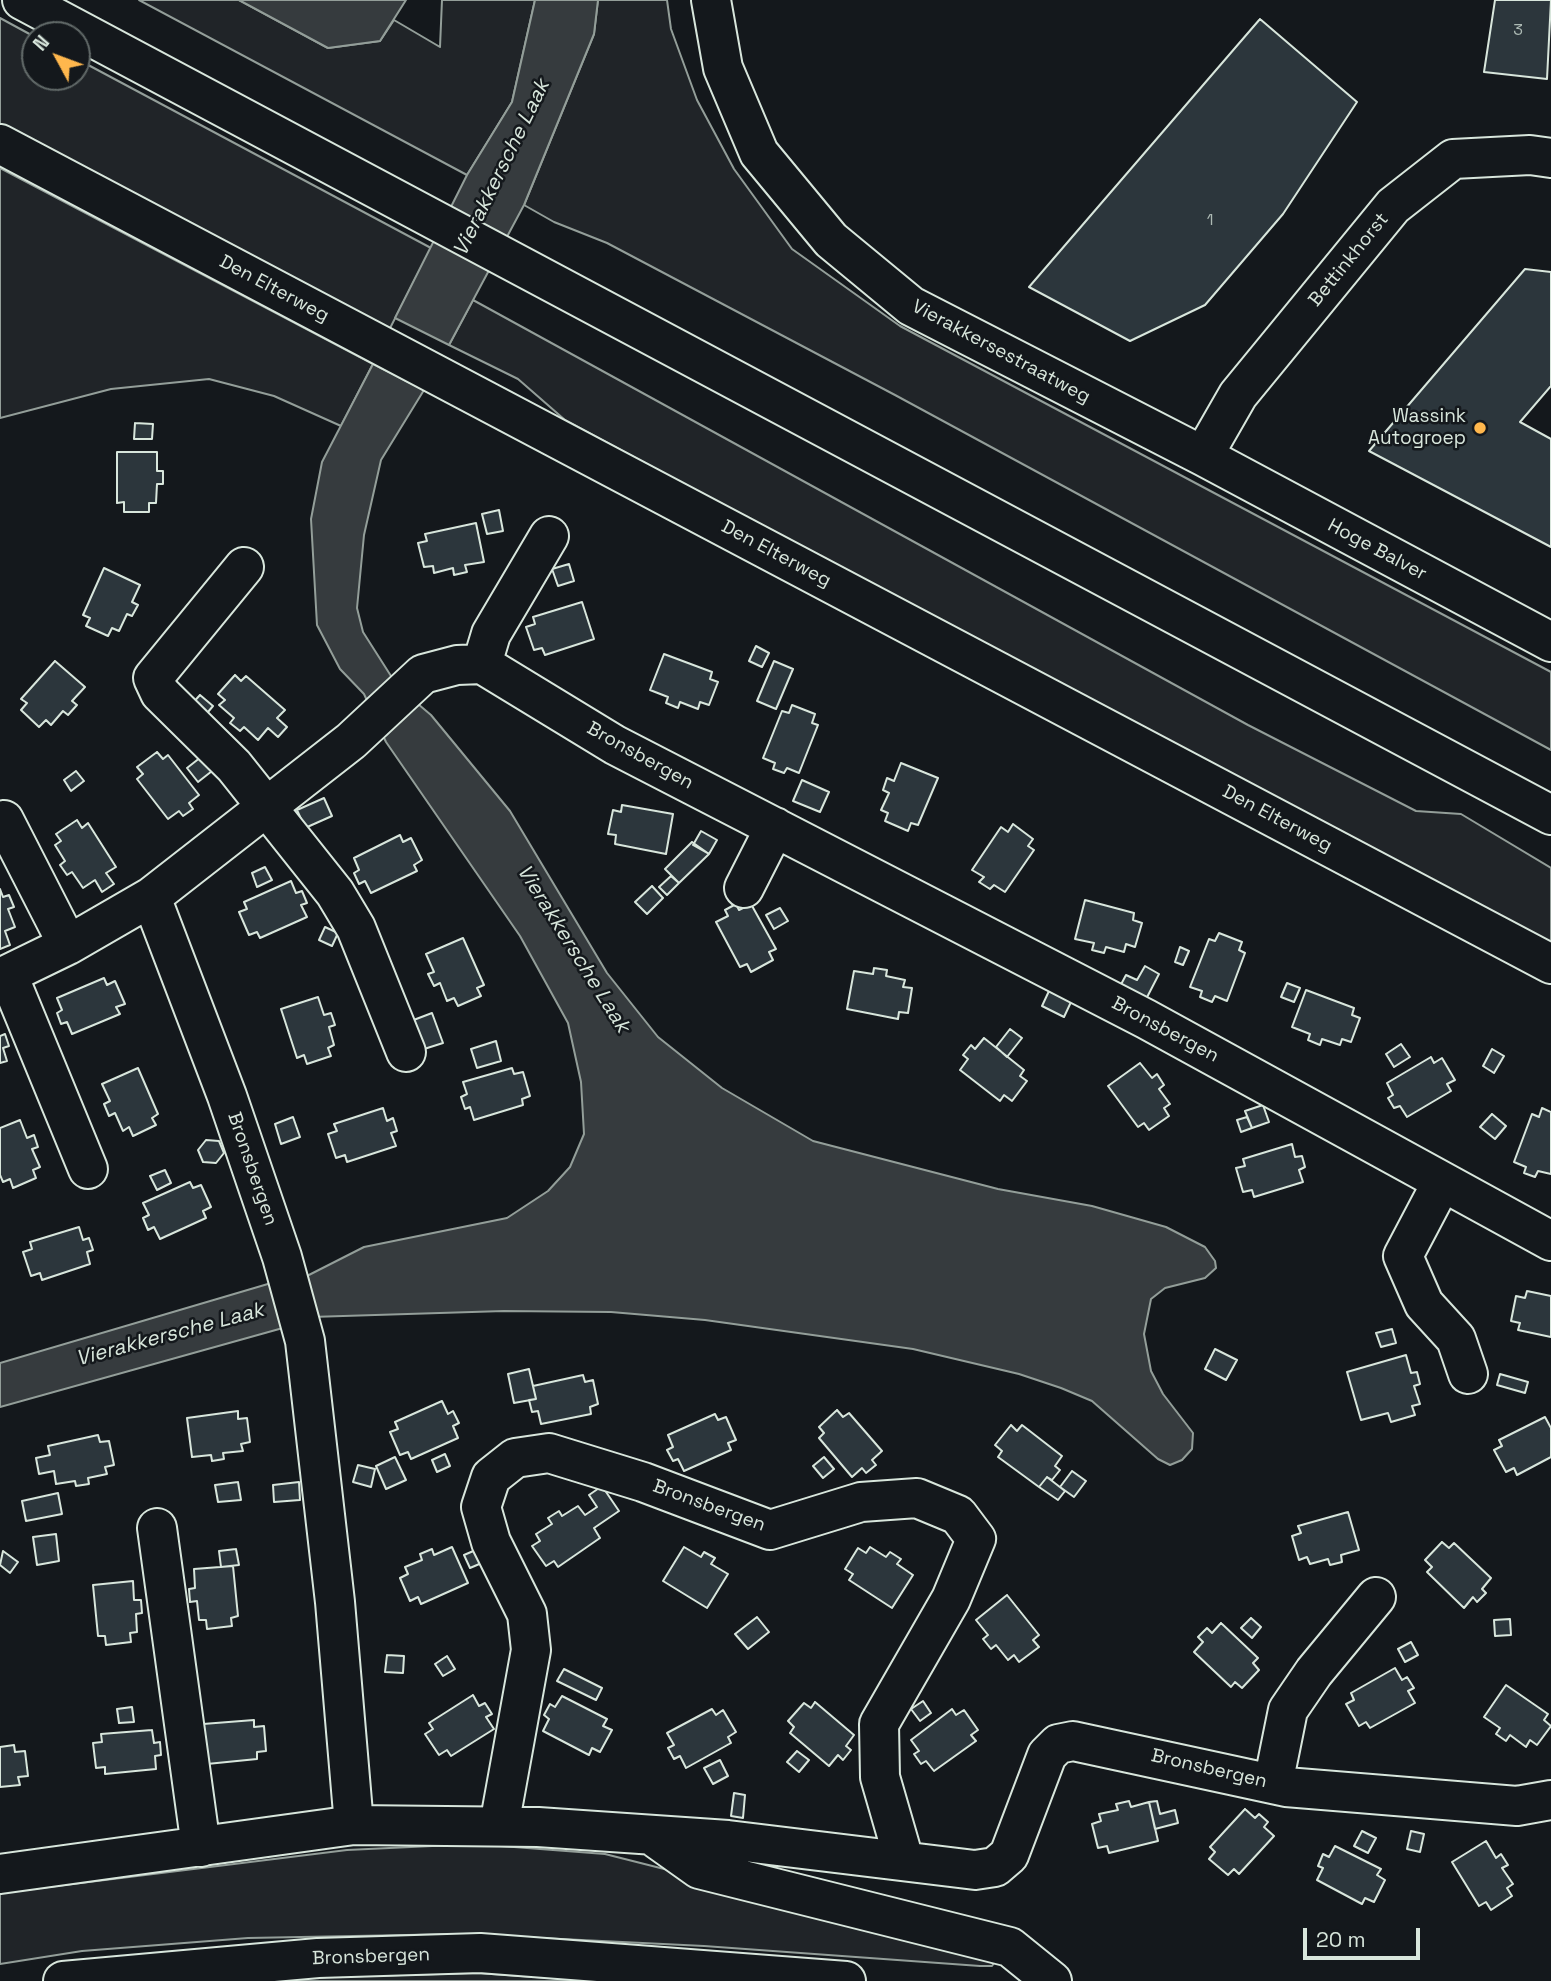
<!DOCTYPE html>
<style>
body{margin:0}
#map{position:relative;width:1551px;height:1981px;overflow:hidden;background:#14181c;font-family:"Space Grotesk",sans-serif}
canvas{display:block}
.north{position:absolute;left:21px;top:21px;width:70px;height:70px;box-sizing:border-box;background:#14181c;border:2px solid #626a69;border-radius:50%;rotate:311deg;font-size:19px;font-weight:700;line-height:28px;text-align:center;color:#d8e6dc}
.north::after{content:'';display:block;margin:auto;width:24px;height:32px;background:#ffb74d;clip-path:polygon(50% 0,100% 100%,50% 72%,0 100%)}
.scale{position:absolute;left:1303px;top:1928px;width:117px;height:32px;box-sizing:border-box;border:4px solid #d8e6dc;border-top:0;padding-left:9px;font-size:21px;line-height:24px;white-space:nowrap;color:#d8e6dc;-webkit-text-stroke:5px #14181c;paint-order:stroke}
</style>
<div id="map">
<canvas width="1551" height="1981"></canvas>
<div class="north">N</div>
<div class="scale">20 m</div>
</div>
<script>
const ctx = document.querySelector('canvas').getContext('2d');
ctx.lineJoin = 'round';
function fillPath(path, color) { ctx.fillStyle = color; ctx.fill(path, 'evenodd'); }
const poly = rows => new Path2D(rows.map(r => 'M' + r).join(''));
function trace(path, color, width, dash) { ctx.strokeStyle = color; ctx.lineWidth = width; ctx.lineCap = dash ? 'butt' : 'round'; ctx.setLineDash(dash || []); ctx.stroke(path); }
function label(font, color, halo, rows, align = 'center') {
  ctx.font = font + ' "Space Grotesk",sans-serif'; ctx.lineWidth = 5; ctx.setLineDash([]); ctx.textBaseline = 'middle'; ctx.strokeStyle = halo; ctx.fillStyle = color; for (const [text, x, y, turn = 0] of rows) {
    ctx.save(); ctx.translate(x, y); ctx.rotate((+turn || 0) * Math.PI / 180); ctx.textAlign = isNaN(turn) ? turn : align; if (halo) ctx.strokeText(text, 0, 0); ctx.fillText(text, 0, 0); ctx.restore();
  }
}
const green = poly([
 [139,0,239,0,328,48,380,41,394,20,440,47,442,0,535,0,512,102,467,175,139,0],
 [598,0,667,0,671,29,697,100,734,169,792,249,900,326,1551,672,1551,750,895,395,607,243,554,222,524,205,594,34,598,0],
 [0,18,35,37,35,77,77,77,77,59,431,248,386,336,0,125,0,18],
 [0,168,373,364,341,426,274,396,209,379,111,389,0,418,0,168],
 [473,300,1248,725,1416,811,1461,814,1551,868,1551,952,565,420,518,379,449,345,473,300],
 [475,1844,605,1854,901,1929,998,1957,992,1966,980,1966,704,1946,459,1934,248,1938,82,1951,0,1964,0,1893,347,1850,475,1844],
 [477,1973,593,1981,235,1981,253,1979,477,1973]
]);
const water = poly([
 [239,0,406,0,380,41,328,48,239,0],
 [535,0,598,0,594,34,524,205,449,345,395,318,467,175,512,102,535,0],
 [373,364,424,390,381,460,364,535,357,608,363,632,398,687,431,715,510,811,607,973,658,1037,722,1088,813,1141,998,1189,1092,1206,1166,1227,1205,1247,1215,1261,1216,1268,1205,1278,1165,1288,1151,1299,1144,1334,1151,1371,1163,1394,1193,1433,1192,1449,1182,1460,1170,1465,1158,1459,1092,1401,1061,1388,1019,1374,913,1349,705,1320,611,1312,504,1311,311,1317,301,1279,364,1247,507,1218,548,1191,570,1167,584,1134,581,1082,568,1023,520,936,386,742,364,694,340,669,317,625,311,519,322,462,373,364],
 [278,1281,290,1326,0,1407,0,1363,278,1281]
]);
const building = poly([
 [1495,0,1551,0,1547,79,1484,72,1495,0],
 [1260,19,1357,102,1283,214,1205,305,1130,341,1029,287,1260,19],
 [1525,269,1551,272,1551,386,1520,422,1551,439,1551,547,1369,451,1525,269],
 [135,423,153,424,152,439,134,439,135,423],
 [117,452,157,452,157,471,163,471,163,484,157,484,156,503,149,503,149,512,124,512,124,502,117,503,117,452],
 [499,510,503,531,487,534,482,514,499,510],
 [476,523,484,562,465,565,467,572,454,575,453,568,434,573,433,566,424,567,418,543,427,541,425,534,476,523],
 [569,564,574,581,558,586,552,569,569,564],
 [104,568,140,585,132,602,138,605,132,616,127,614,119,631,112,628,108,636,86,626,90,618,83,615,104,568],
 [582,602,594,639,545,655,542,648,534,650,526,627,535,624,533,617,582,602],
 [756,646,769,653,762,667,749,661,756,646],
 [664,654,712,672,710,679,718,682,709,705,700,702,698,709,680,702,678,708,666,703,668,697,650,690,664,654],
 [55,661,85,687,72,701,77,705,68,715,63,711,51,725,46,720,39,727,21,710,27,703,21,699,55,661],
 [774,661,793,669,776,709,757,701,774,661],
 [235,675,241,681,246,676,285,710,277,718,287,727,278,737,268,728,258,740,244,727,240,731,230,723,234,718,219,705,225,700,218,694,235,675],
 [200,695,213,706,203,718,189,707,200,695],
 [792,705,815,714,812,723,818,725,799,773,787,768,784,773,773,769,775,763,763,758,782,711,789,713,792,705],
 [157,752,163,759,168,755,199,795,189,803,193,809,183,816,179,811,168,819,137,779,143,774,137,767,157,752],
 [201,757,212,771,198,782,187,768,201,757],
 [901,763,938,778,918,825,911,823,908,831,885,821,888,813,881,810,889,793,883,790,887,778,894,781,901,763],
 [76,771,84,781,71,791,64,780,76,771],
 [802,780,829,792,820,812,793,801,802,780],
 [324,798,332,816,305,828,297,810,324,798],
 [622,805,673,814,666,854,615,844,616,835,608,834,613,810,621,812,622,805],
 [77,820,82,828,88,823,116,867,106,873,114,884,102,892,95,880,83,888,72,872,67,875,60,865,65,861,55,845,61,841,56,834,77,820],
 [1013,824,1033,839,1028,846,1034,850,1005,892,994,885,990,889,979,882,984,877,972,870,1001,827,1008,832,1013,824],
 [701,831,717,840,709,854,693,845,701,831],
 [400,835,403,842,411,838,422,860,414,865,417,871,371,893,365,881,359,884,354,873,359,870,354,858,400,835],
 [692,842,709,854,679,883,665,869,692,842],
 [265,867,272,880,257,887,252,873,265,867],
 [671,876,679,883,667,895,659,887,671,876],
 [291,881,296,893,302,891,307,903,301,905,307,917,260,938,257,932,249,935,239,912,247,909,244,902,291,881],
 [652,886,663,898,647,914,635,902,652,886],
 [0,889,3,897,9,895,14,907,8,909,15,927,5,931,10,945,0,949,0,889],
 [1085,900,1134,913,1133,920,1142,923,1135,947,1126,944,1124,952,1106,947,1104,953,1092,950,1094,943,1075,939,1085,900],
 [736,904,739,910,751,904,776,949,769,952,773,960,751,972,747,964,740,967,716,922,728,916,725,910,736,904],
 [780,908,788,921,774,929,766,915,780,908],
 [325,927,338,933,332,946,319,940,325,927],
 [1219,933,1242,942,1239,950,1245,953,1227,1001,1215,996,1212,1002,1200,997,1202,991,1190,987,1209,939,1215,941,1219,933],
 [463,938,484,985,477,988,481,996,458,1006,454,998,447,1001,440,983,434,986,428,974,434,972,426,954,463,938],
 [1180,947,1189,951,1183,965,1175,962,1180,947],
 [1145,966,1159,974,1143,1005,1117,992,1126,975,1137,980,1145,966],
 [874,968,887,970,886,976,905,980,903,987,912,988,908,1013,899,1012,898,1019,847,1009,854,971,873,974,874,968],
 [104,978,107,985,115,981,125,1004,116,1007,120,1014,72,1034,67,1022,61,1024,57,1013,62,1010,57,998,104,978],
 [1287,983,1300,988,1294,1002,1281,997,1287,983],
 [1306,990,1354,1008,1352,1015,1360,1018,1351,1042,1342,1039,1340,1045,1322,1039,1320,1045,1308,1040,1310,1034,1292,1027,1306,990],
 [1049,991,1071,1002,1064,1017,1042,1006,1049,991],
 [318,997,324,1015,331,1013,335,1025,329,1027,334,1045,328,1048,331,1056,307,1064,304,1055,297,1058,281,1009,318,997],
 [432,1013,443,1043,421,1050,411,1021,432,1013],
 [1010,1029,1022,1038,1007,1057,996,1047,1010,1029],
 [5,1034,9,1046,3,1048,7,1061,0,1063,0,1036,5,1034],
 [984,1038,1024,1070,1020,1076,1027,1081,1012,1101,1004,1095,1000,1101,960,1070,968,1059,963,1055,971,1045,975,1049,984,1038],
 [496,1041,501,1061,477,1068,471,1049,496,1041],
 [1401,1044,1410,1057,1394,1067,1386,1054,1401,1044],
 [1492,1049,1504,1056,1494,1073,1483,1066,1492,1049],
 [1431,1057,1434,1063,1442,1058,1455,1080,1447,1084,1451,1091,1407,1117,1400,1106,1394,1108,1388,1098,1393,1095,1387,1083,1431,1057],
 [1140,1063,1152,1078,1157,1074,1164,1085,1159,1089,1170,1104,1164,1108,1169,1116,1149,1130,1144,1123,1138,1127,1108,1086,1140,1063],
 [138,1068,158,1114,152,1118,156,1125,133,1136,129,1127,123,1131,115,1113,109,1116,104,1104,110,1101,102,1084,138,1068],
 [512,1068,514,1074,523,1072,530,1096,522,1099,523,1105,474,1120,470,1107,465,1109,461,1097,467,1094,463,1082,512,1068],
 [1263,1105,1269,1122,1252,1128,1245,1111,1263,1105],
 [383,1108,387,1121,393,1118,397,1131,391,1133,396,1146,347,1162,345,1155,336,1158,328,1134,337,1131,334,1124,383,1108],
 [1542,1108,1551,1112,1551,1174,1538,1171,1535,1177,1524,1173,1526,1167,1514,1162,1532,1114,1539,1117,1542,1108],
 [1492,1114,1506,1126,1495,1139,1480,1127,1492,1114],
 [293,1117,300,1137,281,1144,275,1124,293,1117],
 [1247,1117,1252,1128,1241,1132,1237,1120,1247,1117],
 [20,1120,27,1138,34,1135,38,1147,32,1149,40,1167,33,1170,36,1178,13,1188,10,1179,3,1182,0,1175,0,1128,20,1120],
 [206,1140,219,1141,224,1153,216,1163,203,1162,198,1150,206,1140],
 [1292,1144,1295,1157,1302,1156,1305,1167,1299,1170,1303,1182,1254,1197,1252,1190,1243,1192,1236,1168,1245,1166,1243,1159,1292,1144],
 [165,1170,171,1183,157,1190,150,1176,165,1170],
 [190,1182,193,1188,201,1185,211,1207,203,1211,206,1218,160,1239,154,1227,148,1230,143,1218,149,1215,143,1203,190,1182],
 [79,1227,83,1240,89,1238,93,1250,87,1252,90,1264,42,1280,40,1273,31,1276,23,1252,32,1249,30,1242,79,1227],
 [1527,1291,1551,1296,1551,1337,1518,1330,1520,1323,1511,1321,1516,1296,1525,1298,1527,1291],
 [1392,1329,1396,1343,1381,1347,1376,1333,1392,1329],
 [1215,1349,1237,1360,1226,1380,1205,1369,1215,1349],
 [1406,1355,1411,1373,1417,1372,1420,1384,1414,1386,1420,1404,1412,1406,1415,1415,1391,1422,1388,1413,1361,1420,1347,1372,1406,1355],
 [529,1369,536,1399,514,1403,508,1374,529,1369],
 [1500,1374,1528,1382,1525,1393,1497,1385,1500,1374],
 [583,1375,585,1382,593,1380,598,1404,590,1407,591,1414,541,1424,538,1411,532,1412,529,1400,536,1399,533,1386,583,1375],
 [442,1401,448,1414,453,1411,459,1423,453,1426,458,1438,411,1459,408,1452,400,1455,390,1432,398,1429,395,1422,442,1401],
 [837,1410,843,1417,849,1413,882,1451,872,1460,876,1465,866,1473,862,1468,852,1477,819,1438,824,1433,819,1427,837,1410],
 [238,1411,238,1419,247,1418,250,1442,241,1444,243,1451,223,1453,224,1459,212,1461,211,1455,192,1457,187,1418,238,1411],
 [715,1414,718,1420,726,1417,736,1440,728,1443,731,1450,684,1471,678,1459,673,1461,667,1450,673,1447,668,1435,715,1414],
 [1545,1417,1551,1428,1551,1457,1517,1475,1514,1468,1506,1472,1494,1450,1502,1446,1499,1440,1545,1417],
 [1011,1425,1017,1431,1022,1425,1062,1456,1055,1466,1060,1470,1052,1480,1047,1477,1039,1487,998,1457,1002,1451,995,1445,1011,1425],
 [98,1435,100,1442,109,1441,114,1465,105,1467,107,1474,88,1478,89,1484,76,1486,75,1481,56,1484,54,1471,39,1474,36,1458,50,1455,48,1446,98,1435],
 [445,1454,450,1466,437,1472,432,1460,445,1454],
 [395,1457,406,1480,386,1489,376,1466,395,1457],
 [824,1457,834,1469,823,1478,813,1466,824,1457],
 [358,1465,375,1469,371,1487,353,1482,358,1465],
 [1072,1471,1086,1481,1074,1497,1060,1487,1072,1471],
 [1047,1477,1065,1491,1058,1500,1039,1487,1047,1477],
 [238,1482,241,1500,218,1502,215,1485,238,1482],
 [299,1482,300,1500,274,1502,273,1485,299,1482],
 [602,1486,619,1511,594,1528,600,1538,558,1567,554,1561,546,1566,532,1546,540,1541,536,1534,552,1524,548,1518,559,1511,562,1516,578,1506,585,1515,597,1507,589,1495,602,1486],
 [58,1493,62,1514,26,1521,22,1501,58,1493],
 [1348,1512,1359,1550,1341,1555,1342,1562,1330,1565,1328,1559,1310,1564,1307,1557,1299,1560,1292,1536,1301,1533,1298,1526,1348,1512],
 [56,1534,59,1561,37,1565,33,1537,56,1534],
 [1442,1542,1449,1548,1454,1543,1491,1578,1482,1589,1486,1593,1477,1602,1473,1597,1464,1608,1427,1572,1432,1567,1425,1560,1442,1542],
 [452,1547,468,1583,421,1604,418,1597,410,1601,400,1578,408,1574,405,1567,422,1560,420,1554,432,1549,434,1555,452,1547],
 [684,1547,701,1557,704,1552,715,1558,711,1564,728,1574,707,1608,663,1581,684,1547],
 [870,1547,886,1557,890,1552,901,1559,897,1564,913,1575,892,1608,849,1580,853,1574,845,1569,858,1548,866,1553,870,1547],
 [236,1549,239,1565,221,1567,219,1551,236,1549],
 [478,1549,484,1562,470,1568,464,1555,478,1549],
 [3,1551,18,1562,10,1573,0,1565,3,1551],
 [233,1566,238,1616,231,1618,232,1626,207,1629,206,1620,199,1620,197,1601,190,1602,189,1589,195,1588,194,1569,233,1566],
 [133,1581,134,1600,141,1600,142,1613,136,1614,137,1632,130,1633,131,1642,106,1645,105,1636,98,1636,93,1585,133,1581],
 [1007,1595,1039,1635,1033,1640,1039,1647,1019,1662,1014,1655,1008,1660,996,1645,991,1649,983,1639,988,1635,976,1620,1007,1595],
 [757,1617,769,1632,748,1649,735,1634,757,1617],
 [1251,1618,1261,1627,1252,1638,1241,1628,1251,1618],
 [1510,1619,1511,1635,1495,1636,1494,1620,1510,1619],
 [1221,1623,1258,1658,1253,1663,1259,1670,1242,1688,1235,1682,1231,1687,1194,1652,1203,1642,1198,1637,1207,1628,1212,1633,1221,1623],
 [1411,1642,1418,1655,1405,1662,1398,1649,1411,1642],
 [387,1655,404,1656,403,1673,385,1672,387,1655],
 [447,1656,455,1669,443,1676,435,1664,447,1656],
 [1395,1668,1402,1680,1407,1677,1414,1688,1408,1691,1415,1703,1370,1728,1366,1722,1359,1726,1346,1704,1354,1700,1351,1693,1395,1668],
 [564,1669,602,1688,596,1700,557,1681,564,1669],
 [1506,1685,1548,1714,1544,1720,1551,1726,1537,1745,1530,1740,1526,1747,1510,1735,1506,1741,1496,1734,1500,1728,1484,1717,1506,1685],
 [473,1695,479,1706,485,1703,492,1714,486,1717,494,1729,451,1756,447,1750,439,1755,425,1734,433,1729,429,1723,473,1695],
 [562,1696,607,1719,603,1726,612,1730,600,1752,592,1748,589,1755,543,1731,549,1719,544,1715,550,1704,555,1707,562,1696],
 [923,1701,931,1713,920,1721,911,1709,923,1701],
 [815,1702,854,1735,846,1746,851,1750,843,1760,838,1755,829,1766,790,1733,794,1727,788,1721,804,1703,811,1708,815,1702],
 [132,1707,134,1722,119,1723,117,1709,132,1707],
 [712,1709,716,1715,723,1710,736,1732,728,1737,731,1743,686,1768,680,1756,674,1759,668,1748,674,1745,667,1733,712,1709],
 [952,1709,956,1715,964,1710,978,1730,971,1735,976,1741,934,1771,926,1761,921,1764,914,1754,919,1751,911,1740,952,1709],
 [254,1720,254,1727,264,1726,266,1751,257,1752,257,1759,207,1764,203,1724,254,1720],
 [152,1730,154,1743,160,1742,161,1755,155,1756,156,1769,105,1774,105,1767,96,1768,93,1743,102,1742,101,1734,152,1730],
 [14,1745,15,1752,25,1751,28,1776,18,1777,20,1785,0,1787,0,1747,14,1745],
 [797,1751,809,1760,799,1772,787,1762,797,1751],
 [720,1760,728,1776,713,1784,704,1768,720,1760],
 [734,1793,745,1795,743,1818,731,1816,734,1793],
 [1129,1801,1131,1807,1149,1802,1158,1841,1109,1853,1107,1846,1098,1848,1092,1824,1101,1821,1099,1814,1118,1810,1116,1804,1129,1801],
 [1157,1801,1160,1814,1175,1810,1178,1823,1155,1829,1149,1802,1157,1801],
 [1245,1809,1255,1818,1259,1814,1268,1822,1264,1827,1274,1836,1239,1874,1234,1869,1228,1875,1209,1859,1215,1852,1210,1847,1245,1809],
 [1362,1831,1376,1838,1368,1853,1354,1846,1362,1831],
 [1411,1831,1424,1834,1420,1852,1407,1849,1411,1831],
 [1486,1841,1496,1858,1501,1854,1508,1865,1502,1868,1513,1884,1507,1888,1512,1896,1491,1910,1486,1902,1479,1906,1452,1862,1486,1841],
 [1335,1846,1381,1869,1377,1875,1385,1880,1374,1902,1365,1898,1362,1904,1317,1880,1323,1868,1318,1866,1323,1854,1329,1857,1335,1846]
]);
const minor = poly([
 [711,0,723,68,759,153,831,240,911,306,1203,456,1551,642],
 [0,144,1551,964],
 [1203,456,1238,395,1393,206,1453,159,1530,155,1551,158],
 [244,567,153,678,160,693,234,766,335,893,356,928,406,1052],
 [482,664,491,634,549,536],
 [0,822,4,820,68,945],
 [744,888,775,827],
 [151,897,351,741,423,674,457,665,482,664,615,745,1146,1019,1551,1241],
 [8,975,88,1169],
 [0,978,68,945,151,897,227,1096,282,1257,305,1341,335,1602,354,1825],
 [1442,1182,1403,1256,1424,1304,1456,1339,1468,1374],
 [157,1528,201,1847],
 [1273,1784,1288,1710,1314,1672,1376,1597],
 [499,1826,531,1650,527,1614,491,1542,481,1507,491,1477,515,1458,549,1453,643,1482,770,1530,861,1502,917,1498,958,1515,976,1539,951,1599,879,1724,880,1777,904,1860],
 [654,1837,699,1869,1010,1947,1052,1981],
 [0,1874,354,1825,538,1827,728,1840,975,1870,995,1867,1009,1855,1047,1755,1058,1744,1073,1741,1286,1787,1517,1806,1551,1800],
 [63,1981,318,1958,480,1953,846,1981]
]);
const major = poly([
 [22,0,1551,815]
]);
const markers = [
 [1480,428,7,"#ffb74d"]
];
const numberNames = [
 ["3",1518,31],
 ["1",1210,221]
];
const streetNames = [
 ["Bettinkhorst",1349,260,-51],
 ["Den Elterweg",274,289,28],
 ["Vierakkersestraatweg",1001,352,28],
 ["Hoge Balver",1377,550,28],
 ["Den Elterweg",776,554,28],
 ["Bronsbergen",640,756,29],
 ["Den Elterweg",1277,819,28],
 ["Bronsbergen",1165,1030,28],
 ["Bronsbergen",252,1169,71],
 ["Bronsbergen",709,1506,20],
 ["Bronsbergen",1209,1769,13],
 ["Bronsbergen",371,1957,-2]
];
const poiNames = [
 ["Wassink",1466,417],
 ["Autogroep",1466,439]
];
const waterNames = [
 ["Vierakkersche Laak",502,168,-64],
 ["Vierakkersche Laak",573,949,58],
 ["Vierakkersche Laak",170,1335,-15]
];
fillPath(green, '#202428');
trace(green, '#939e99', 2);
fillPath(water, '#363b3e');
trace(water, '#939e99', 2);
fillPath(building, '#2c363c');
trace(building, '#d8e6dc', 2);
trace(minor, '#d8e6dc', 42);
trace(major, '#d8e6dc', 42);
trace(minor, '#14181c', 38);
trace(major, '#14181c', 38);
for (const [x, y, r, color] of markers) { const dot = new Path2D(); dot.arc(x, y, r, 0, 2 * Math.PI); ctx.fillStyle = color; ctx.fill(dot); trace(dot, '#14181c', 2.5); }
label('16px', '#adbab4', null, numberNames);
label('19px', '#d8e6dc', '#14181c', streetNames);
label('19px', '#d8e6dc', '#14181c', poiNames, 'right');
label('italic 21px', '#d8e6dc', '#14181c', waterNames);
</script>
